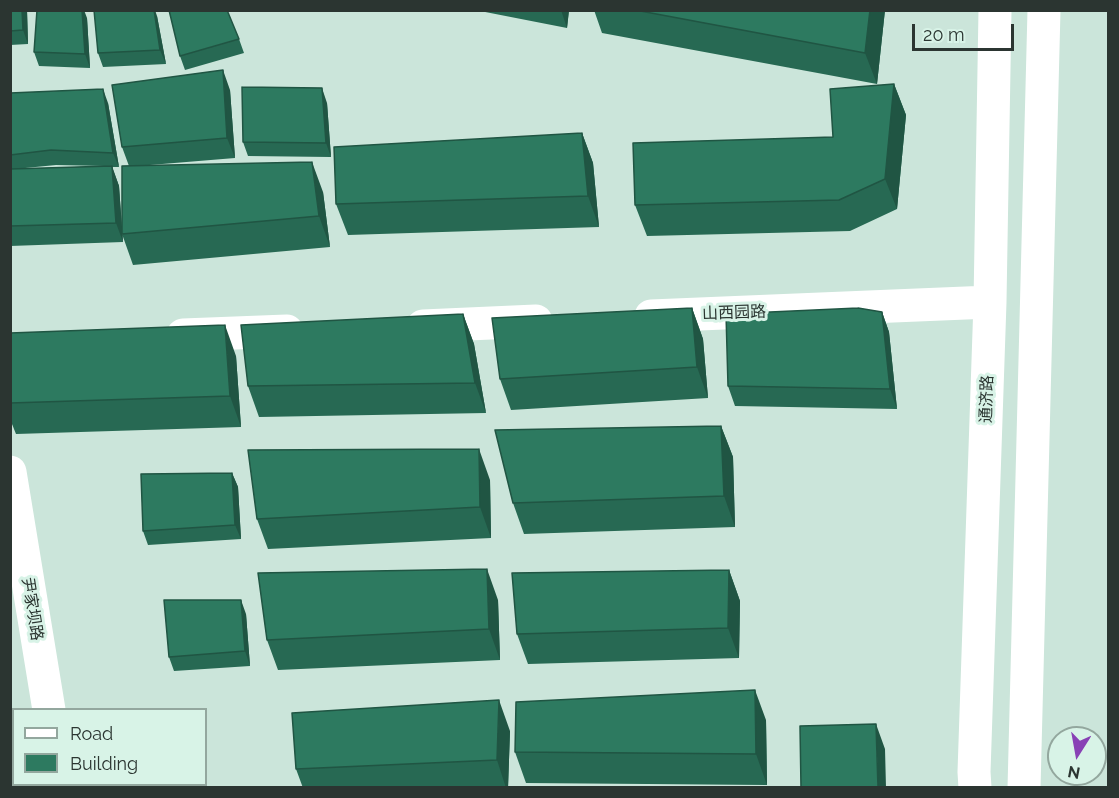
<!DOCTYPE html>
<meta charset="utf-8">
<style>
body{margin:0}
#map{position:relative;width:1119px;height:798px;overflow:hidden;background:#cbe5da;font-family:Raleway,sans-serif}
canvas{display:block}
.frame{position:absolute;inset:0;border:12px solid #2b3531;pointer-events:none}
.legend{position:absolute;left:12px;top:708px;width:195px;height:78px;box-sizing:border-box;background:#d8f3e7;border:2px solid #93a79e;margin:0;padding:8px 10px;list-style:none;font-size:18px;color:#2b3531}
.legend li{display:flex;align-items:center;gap:12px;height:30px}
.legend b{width:30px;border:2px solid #93a79e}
.north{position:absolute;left:1047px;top:726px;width:60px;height:60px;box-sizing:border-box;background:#d8f3e7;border:2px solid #93a79e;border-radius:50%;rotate:191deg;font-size:16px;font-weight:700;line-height:24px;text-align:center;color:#2b3531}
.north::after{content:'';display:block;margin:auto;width:21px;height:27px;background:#8841b5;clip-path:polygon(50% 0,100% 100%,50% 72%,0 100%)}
.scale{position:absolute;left:912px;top:24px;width:102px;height:27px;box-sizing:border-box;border:3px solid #2b3531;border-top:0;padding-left:8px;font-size:18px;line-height:21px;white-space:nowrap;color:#2b3531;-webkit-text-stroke:4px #d8f3e7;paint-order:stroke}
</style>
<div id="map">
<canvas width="1119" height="798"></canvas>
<div class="frame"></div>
<ul class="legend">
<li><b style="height:8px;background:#fff"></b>Road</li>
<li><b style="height:16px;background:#2d7a60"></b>Building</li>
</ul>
<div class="north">N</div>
<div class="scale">20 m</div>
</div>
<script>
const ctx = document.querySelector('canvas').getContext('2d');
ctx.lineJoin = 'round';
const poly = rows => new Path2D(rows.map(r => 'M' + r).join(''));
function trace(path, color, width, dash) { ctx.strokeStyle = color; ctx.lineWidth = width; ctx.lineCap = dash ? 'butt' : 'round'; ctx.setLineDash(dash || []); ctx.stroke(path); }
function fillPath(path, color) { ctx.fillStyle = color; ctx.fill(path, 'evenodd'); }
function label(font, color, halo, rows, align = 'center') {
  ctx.font = font + ' Raleway,"Noto Sans SC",sans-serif'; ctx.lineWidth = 6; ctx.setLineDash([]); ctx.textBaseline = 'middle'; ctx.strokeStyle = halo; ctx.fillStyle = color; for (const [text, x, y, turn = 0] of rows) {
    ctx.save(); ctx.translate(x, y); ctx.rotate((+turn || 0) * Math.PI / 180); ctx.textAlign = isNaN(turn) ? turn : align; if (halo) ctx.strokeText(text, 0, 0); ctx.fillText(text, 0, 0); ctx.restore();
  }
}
const street = poly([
 [10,472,49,710],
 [61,784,61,788]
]);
const secondary = poly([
 [651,316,990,302],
 [423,326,536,321],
 [183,335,287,331],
 [975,788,974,772,990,302,995,10],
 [1024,788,1044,10]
]);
const wall = poly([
 [10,10,27,10,28,44,10,45],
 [475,10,569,10,567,28],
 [594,10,885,10,877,84,602,33],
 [157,16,166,64,103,67,98,53],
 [87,18,90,68,39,66,34,52],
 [239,39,244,53,185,70,180,56],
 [894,84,906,115,897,209,850,231,647,236,635,205,833,137],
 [230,90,235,158,150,165,323,192,330,247,133,265,122,234,129,166,122,147],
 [10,93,108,103,119,167,112,167,119,186,123,242,10,246],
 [56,165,104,166,15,169],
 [327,103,331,157,248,156,243,142],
 [582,133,593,163,599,227,348,235,336,204],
 [692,308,703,339,708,398,511,410,500,379],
 [882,312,889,332,897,409,735,406,728,386],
 [463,314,474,344,486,413,259,417,248,386],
 [10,333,236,356,241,427,16,434,10,419],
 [721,426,733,457,735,527,524,534,513,503],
 [232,473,238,487,241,539,148,545,143,531],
 [490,480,491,538,268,549,257,519],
 [729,570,740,601,739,658,528,664,517,634],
 [498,600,500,660,278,670,267,640],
 [246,614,250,666,174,671,169,657],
 [766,720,767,785,526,783,515,752],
 [510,731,508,788,303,788,296,769]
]);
const shadedWall = poly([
 [22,10,27,10,28,44,23,30],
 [82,10,84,10,87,18,90,68,85,54],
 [154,10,155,10,157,16,166,64,160,50],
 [561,10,569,10,567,28],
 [870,10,885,10,877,84,865,53],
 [223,70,230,90,235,158,227,138],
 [894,84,906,115,897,209,885,179],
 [322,88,327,103,331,157,326,143],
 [103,89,108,103,119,167,113,153],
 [582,133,593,163,599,227,588,196],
 [312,162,323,192,330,247,319,216],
 [112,166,119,186,123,242,116,223],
 [692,308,703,339,708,398,697,367],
 [882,312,889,332,897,409,890,389],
 [463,314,474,344,486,413,475,383],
 [225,325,236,356,241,427,230,396],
 [721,426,733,457,735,527,724,496],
 [479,449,490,480,491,538,480,507],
 [232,473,238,487,241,539,235,525],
 [487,569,498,600,500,660,489,629],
 [729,570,740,601,739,658,728,628],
 [241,600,246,614,250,666,245,651],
 [755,690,766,720,767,785,756,754],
 [499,700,510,731,508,788,506,788,497,760],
 [10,710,14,718,14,788,10,788],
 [876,724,885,749,886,788,878,788]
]);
const building = poly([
 [10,10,22,10,23,30,10,31,10,10],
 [37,10,82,10,85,54,34,52,37,10],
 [94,10,154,10,160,50,98,53,94,10],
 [169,10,227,10,239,39,180,56,169,10],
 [635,10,870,10,865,53,635,10],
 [223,70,227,138,122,147,112,85,223,70],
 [894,84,885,179,839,200,635,205,633,143,833,137,830,89,894,84],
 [242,87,322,88,326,143,243,142,242,87],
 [103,89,113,153,51,150,10,155,10,93,103,89],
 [582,133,588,196,336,204,334,147,582,133],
 [312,162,319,216,122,234,122,166,312,162],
 [112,166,116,223,10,226,10,169,112,166],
 [692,308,697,367,500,379,492,318,692,308],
 [858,308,882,312,890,389,728,386,726,314,858,308],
 [463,314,475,383,248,386,241,325,463,314],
 [225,325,230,396,10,403,10,333,225,325],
 [721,426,724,496,513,503,495,430,721,426],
 [479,449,480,507,257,519,248,450,479,449],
 [232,473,235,525,143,531,141,474,232,473],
 [487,569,489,629,267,640,258,573,487,569],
 [729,570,728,628,517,634,512,573,729,570],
 [164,600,241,600,245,651,169,657,164,600],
 [755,690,756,754,515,752,516,702,755,690],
 [499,700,497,760,296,769,292,713,499,700],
 [876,724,878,788,801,788,800,726,876,724]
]);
const streetNames = [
 ["山西园路",734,313,-2],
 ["通济路",987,399,-88],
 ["尹家坝路",32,609,81]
];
trace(street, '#fff', 33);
trace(secondary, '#fff', 33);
fillPath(wall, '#276953');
fillPath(shadedWall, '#205543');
fillPath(building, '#2d7a60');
trace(building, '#205543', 1.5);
label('16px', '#2b3531', '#d8f3e7', streetNames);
</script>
